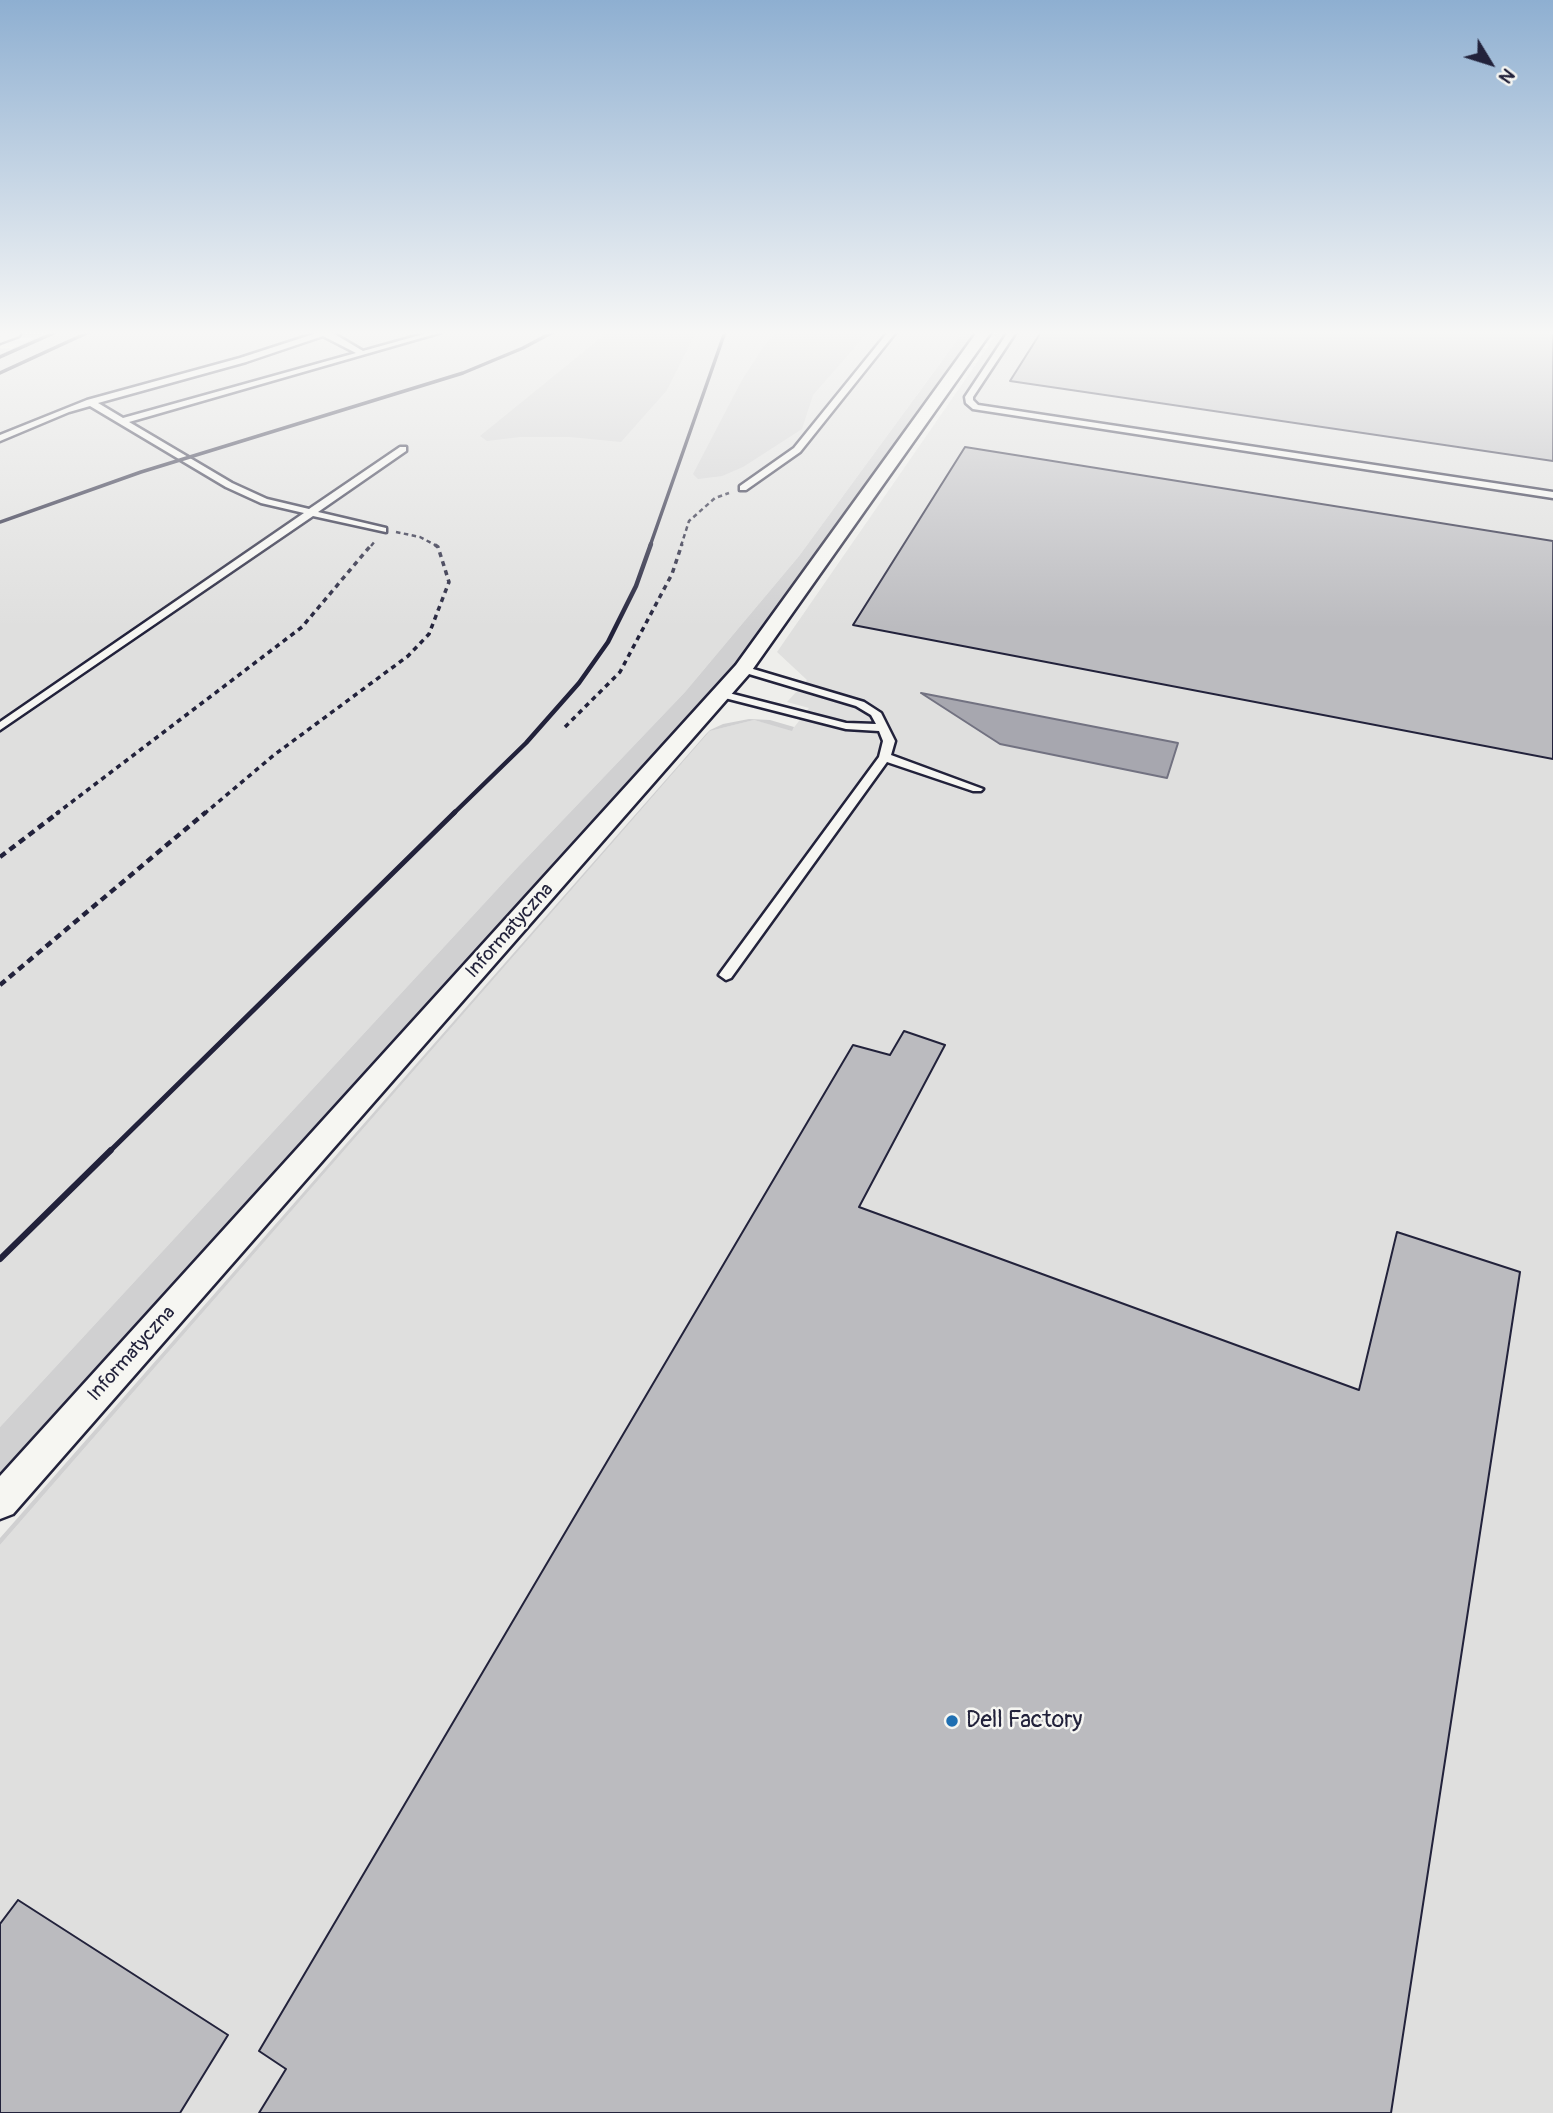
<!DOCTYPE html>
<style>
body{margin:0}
#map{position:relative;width:1553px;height:2113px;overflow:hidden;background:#eeeeeb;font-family:Pangolin,sans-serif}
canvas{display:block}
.north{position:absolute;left:1455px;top:28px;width:70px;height:70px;-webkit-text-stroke:5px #f6f6f2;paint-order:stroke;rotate:128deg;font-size:19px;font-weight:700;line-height:28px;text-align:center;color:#22223b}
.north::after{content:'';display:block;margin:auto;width:24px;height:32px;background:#22223b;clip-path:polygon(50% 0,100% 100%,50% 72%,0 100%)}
</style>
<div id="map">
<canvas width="1553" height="2113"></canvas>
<div class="north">N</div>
</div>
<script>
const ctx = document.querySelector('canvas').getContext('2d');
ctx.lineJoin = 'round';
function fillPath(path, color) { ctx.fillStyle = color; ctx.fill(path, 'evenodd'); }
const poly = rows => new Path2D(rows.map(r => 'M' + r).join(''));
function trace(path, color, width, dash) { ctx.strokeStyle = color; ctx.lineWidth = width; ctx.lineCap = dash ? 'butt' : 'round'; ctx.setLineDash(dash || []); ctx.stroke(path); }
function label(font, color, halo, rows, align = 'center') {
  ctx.font = font + ' Pangolin,sans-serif'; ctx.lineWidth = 5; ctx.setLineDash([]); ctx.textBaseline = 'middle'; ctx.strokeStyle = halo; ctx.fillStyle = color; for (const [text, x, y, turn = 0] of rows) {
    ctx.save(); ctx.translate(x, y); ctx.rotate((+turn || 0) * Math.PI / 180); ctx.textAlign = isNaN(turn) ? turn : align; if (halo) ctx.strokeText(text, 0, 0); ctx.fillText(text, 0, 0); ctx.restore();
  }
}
const built = poly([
 [48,332,963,332,799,556,685,692,516,869,0,1427,0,354],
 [998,332,1553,332,1553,2113,0,2113,0,1545,710,731,754,720,792,730,809,708,787,702,807,680,777,652]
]);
const green = poly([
 [608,332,696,332,667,390,621,442,570,437,520,437,487,441,480,436],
 [778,332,868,332,813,395,802,429,743,467,722,476,698,479,693,474,742,380,766,343],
 [963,332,976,332,755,638,718,683,0,1483,0,1427,516,869,685,692,799,556],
 [749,719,770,720,794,727,792,731,754,720,710,731,0,1545,0,1538,706,734,710,730,723,724]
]);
const water = poly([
 [921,693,1178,743,1167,778,1000,744,921,693]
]);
const building = poly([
 [1041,332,1553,332,1553,461,1010,381,1041,332],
 [965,447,1553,541,1553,759,853,625,965,447],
 [904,1031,945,1045,859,1207,1359,1390,1397,1232,1520,1272,1391,2113,259,2113,286,2069,259,2051,853,1045,890,1055,904,1031],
 [18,1900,228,2035,180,2113,0,2113,0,1924,18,1900]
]);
const pathFar2 = poly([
 [396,532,420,537,437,546],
 [371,546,375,541],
 [681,546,689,521,715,498,729,493]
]);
const pathFar1 = poly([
 [565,727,620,672,672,574,682,544],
 [56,814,302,627,372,544],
 [204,814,274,755,408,656,429,634,449,582,438,547,434,544]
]);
const path = poly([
 [0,857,59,812],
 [0,985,206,812]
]);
const service = poly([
 [320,332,331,332,363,351,431,332,442,332,129,422,232,483,267,499,309,509,400,447,406,447,406,451,318,512,386,528,386,532,313,516,0,730,0,722,304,513,261,503,226,487,90,406,69,412,0,441,0,435,87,400,240,358,320,332],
 [323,336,356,353,123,418,98,403,246,362,323,336],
 [888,332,896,332,800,452,746,490,740,490,740,486,794,448,888,332],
 [1008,332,1016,332,973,397,973,400,978,405,1553,492,1553,498,973,409,966,403,965,397,1008,332],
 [743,666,864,702,881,713,895,741,891,755,983,789,981,791,973,791,887,762,731,978,726,980,719,975,721,972,879,757,883,741,879,731,846,729,717,696,716,694,721,691,846,723,876,724,871,715,856,706,739,671,738,669,743,666]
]);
const minor = poly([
 [977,332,991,332,750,673,13,1514,0,1519,0,1476,736,665,977,332]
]);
const tertiary = poly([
 [0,332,21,332,19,336,0,343,0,332]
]);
const railFar3 = poly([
 [0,357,56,332],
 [0,373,89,332],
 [0,522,141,472,463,373,523,348,553,332],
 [650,546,725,332]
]);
const railFar2 = poly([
 [453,814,526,743,579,683,608,642,636,586,651,544]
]);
const railFar1 = poly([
 [109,1152,455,812]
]);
const rail = poly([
 [0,1259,111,1150]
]);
const markers = [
 [952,1721,7,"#1f6fb2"]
];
const streetNames = [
 ["Informatyczna",510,931,-48],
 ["Informatyczna",132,1354,-48]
];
const nearPoinames = [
 ["Dell Factory",966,1721]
];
fillPath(built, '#dfdfde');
fillPath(green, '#d0d0d1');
fillPath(water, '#a7a7af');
trace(water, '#727281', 2);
fillPath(building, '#bbbbbf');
trace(building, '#22223b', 2);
trace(service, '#22223b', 5);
trace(minor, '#22223b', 5);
trace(tertiary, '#22223b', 5);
trace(pathFar2, '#22223b', 2.5, [4.5, 3.5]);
trace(pathFar1, '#22223b', 3.5, [5, 4.5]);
trace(path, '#22223b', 4.5, [7, 5]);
fillPath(service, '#f6f6f2');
fillPath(minor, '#f6f6f2');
fillPath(tertiary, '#f6f6f2');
trace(railFar3, '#22223b', 3.5);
trace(railFar2, '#22223b', 4.5);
trace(railFar1, '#22223b', 5);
trace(rail, '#22223b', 6);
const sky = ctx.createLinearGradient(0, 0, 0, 628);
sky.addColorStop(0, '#8eafd1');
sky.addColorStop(0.53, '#f7f7f6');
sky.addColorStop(1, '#f7f7f600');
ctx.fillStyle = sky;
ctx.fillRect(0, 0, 1553, 628);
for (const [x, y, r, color] of markers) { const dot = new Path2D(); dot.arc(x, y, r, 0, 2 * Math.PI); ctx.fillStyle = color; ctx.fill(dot); trace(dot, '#f6f6f2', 2.5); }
label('19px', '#22223b', '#f6f6f2', streetNames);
label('23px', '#22223b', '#f6f6f2', nearPoinames, 'left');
</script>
